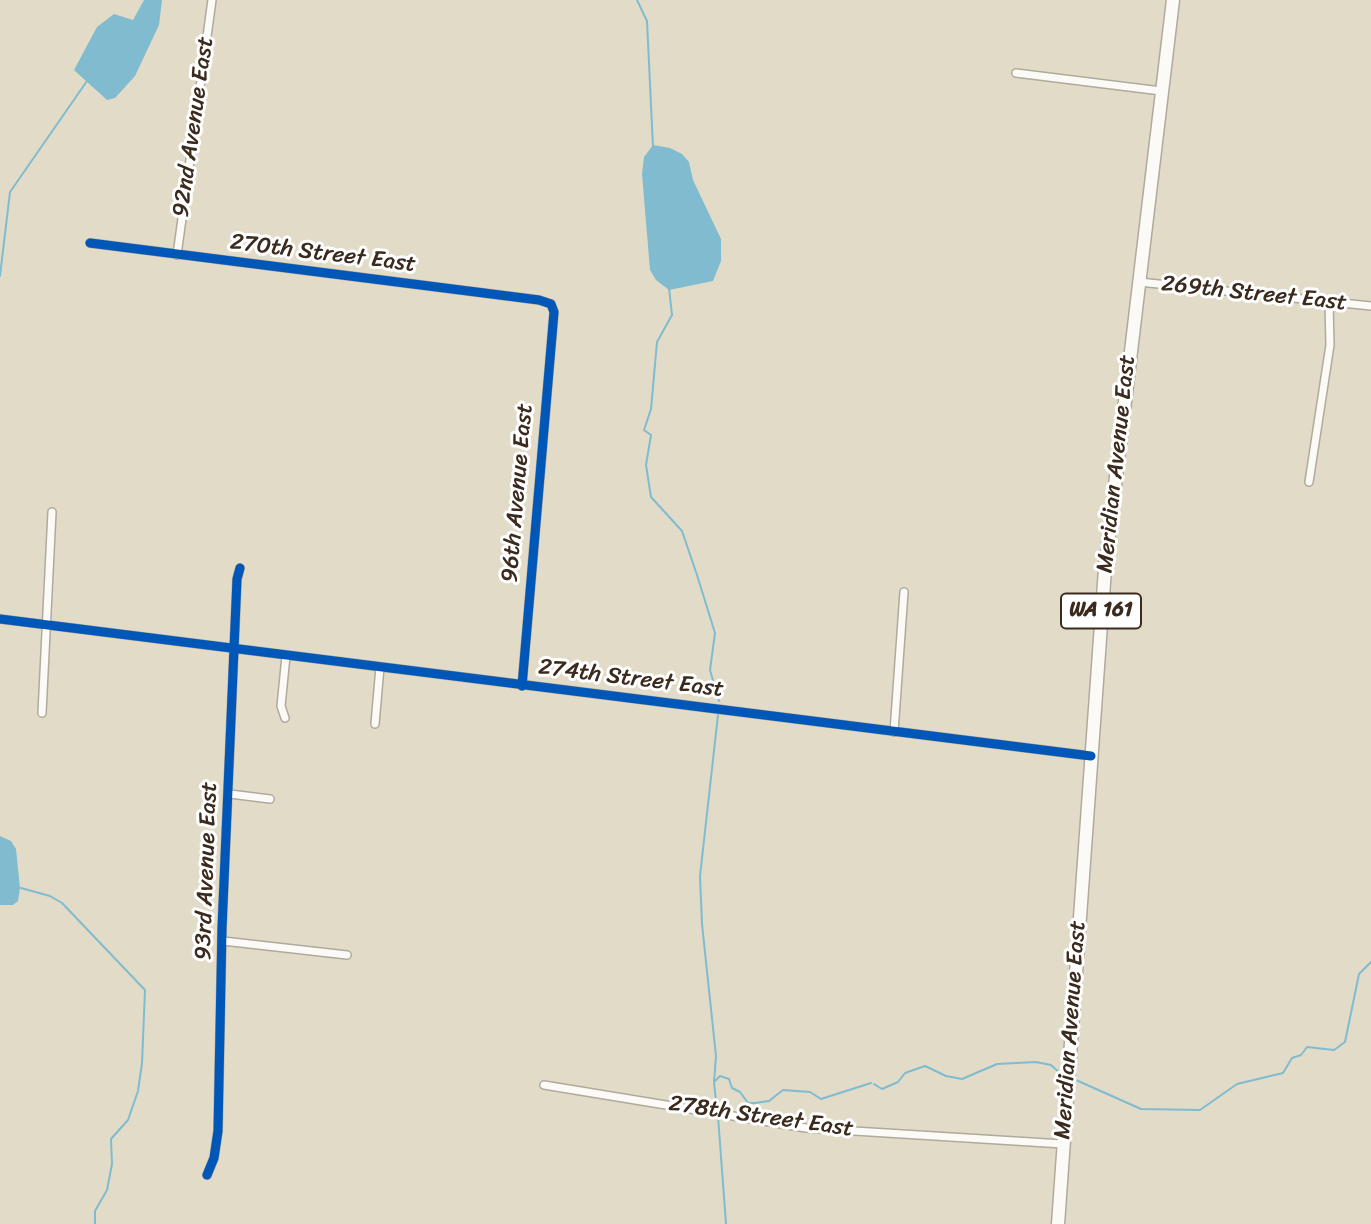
<!DOCTYPE html>
<style>
body{margin:0}
canvas{display:block;background:#e2dbc8}
</style>
<canvas width="1371" height="1224"></canvas>
<script>
const ctx = document.querySelector('canvas').getContext('2d');
ctx.lineJoin = 'round';
function fillPath(path, color) { ctx.fillStyle = color; ctx.fill(path, 'evenodd'); }
const poly = rows => new Path2D(rows.map(r => 'M' + r).join(''));
function trace(path, color, width, dash) { ctx.strokeStyle = color; ctx.lineWidth = width; ctx.lineCap = dash ? 'butt' : 'round'; ctx.setLineDash(dash || []); ctx.stroke(path); }
function label(font, color, halo, rows, align = 'center') {
  ctx.font = font + ' Sriracha,sans-serif'; ctx.lineWidth = 6; ctx.setLineDash([]); ctx.textBaseline = 'middle'; ctx.strokeStyle = halo; ctx.fillStyle = color; for (const [text, x, y, turn = 0] of rows) {
    ctx.save(); ctx.translate(x, y); ctx.rotate((+turn || 0) * Math.PI / 180); ctx.textAlign = isNaN(turn) ? turn : align; if (halo) ctx.strokeText(text, 0, 0); ctx.fillText(text, 0, 0); ctx.restore();
  }
}
const water = poly([
 [144,0,162,0,159,25,135,76,115,98,107,100,74,70,97,27,114,14,133,20],
 [653,145,670,148,682,154,689,162,693,180,721,239,721,261,713,281,669,290,656,280,650,270,642,174,644,157],
 [0,836,11,841,16,849,20,888,18,901,13,905,0,905]
]);
const stream = poly([
 [637,0,647,21,653,147],
 [0,276,10,192,87,81],
 [669,288,672,315,657,342,651,409,644,430,651,435,646,465,651,497,682,531,697,575,715,633,710,670,719,701],
 [21,888,50,896,62,903,145,990,142,1063,138,1091,128,1120,111,1139,112,1164,107,1190,95,1211,95,1224],
 [1076,1080,1141,1109,1200,1110,1237,1084,1283,1073,1292,1058,1301,1055,1307,1047,1334,1050,1345,1042,1359,974,1371,962],
 [714,1082,720,1076,729,1079,732,1088,740,1092,748,1103,755,1103,769,1101,783,1090,810,1092,821,1099,871,1083],
 [874,1084,882,1089,898,1082,905,1073,925,1066,946,1076,962,1079,997,1064,1036,1062,1051,1065,1061,1074],
 [717,1110,714,1082,716,1056,702,924,700,876,718,715],
 [718,1116,726,1224]
]);
const street = poly([
 [1016,73,1161,91],
 [90,243,539,300,551,304,554,312,522,686],
 [177,255,212,0],
 [1139,282,1371,306],
 [1309,482,1330,345,1329,303],
 [0,619,1091,756],
 [42,713,52,512],
 [285,718,281,706,286,656],
 [375,724,380,667],
 [894,732,904,592],
 [230,794,270,799],
 [223,941,347,955],
 [544,1085,806,1128,1063,1144],
 [207,1175,214,1158,218,1131,222,928,237,579,240,568]
]);
const primary = poly([
 [1058,1224,1105,569,1173,0]
]);
const cycleway = poly([
 [90,243,539,300,551,304,554,312,522,686],
 [0,619,1091,756],
 [207,1175,214,1158,218,1131,222,928,237,579,240,568]
]);
const shields = [
 [1101,611,80]
];
const shieldNames = [
 ["WA 161",1101,611]
];
const streetNames = [
 ["92nd Avenue East",194,127,-82],
 ["270th Street East",323,254,7],
 ["269th Street East",1254,294,6],
 ["Meridian Avenue East",1117,464,-84],
 ["96th Avenue East",518,493,-85],
 ["274th Street East",631,679,7],
 ["93rd Avenue East",207,871,-88],
 ["Meridian Avenue East",1071,1030,-86],
 ["278th Street East",761,1117,8]
];
fillPath(water, '#81bbd0');
trace(stream, '#81bbd0', 2);
trace(street, '#b0aa9d', 10);
trace(primary, '#b0aa9d', 15);
trace(street, '#fbfaf7', 7);
trace(primary, '#fbfaf7', 12);
trace(cycleway, '#0057b8', 9);
for (const [x, y, w] of shields) { const box = new Path2D(); box.roundRect(x - w / 2, y - 17.5, w, 35, 5); ctx.fillStyle = '#fff'; ctx.fill(box); trace(box, '#3b2a1e', 2); }
label('bold 21px', '#3b2a1e', null, shieldNames);
label('23px', '#3b2a1e', '#fff', streetNames);
</script>
